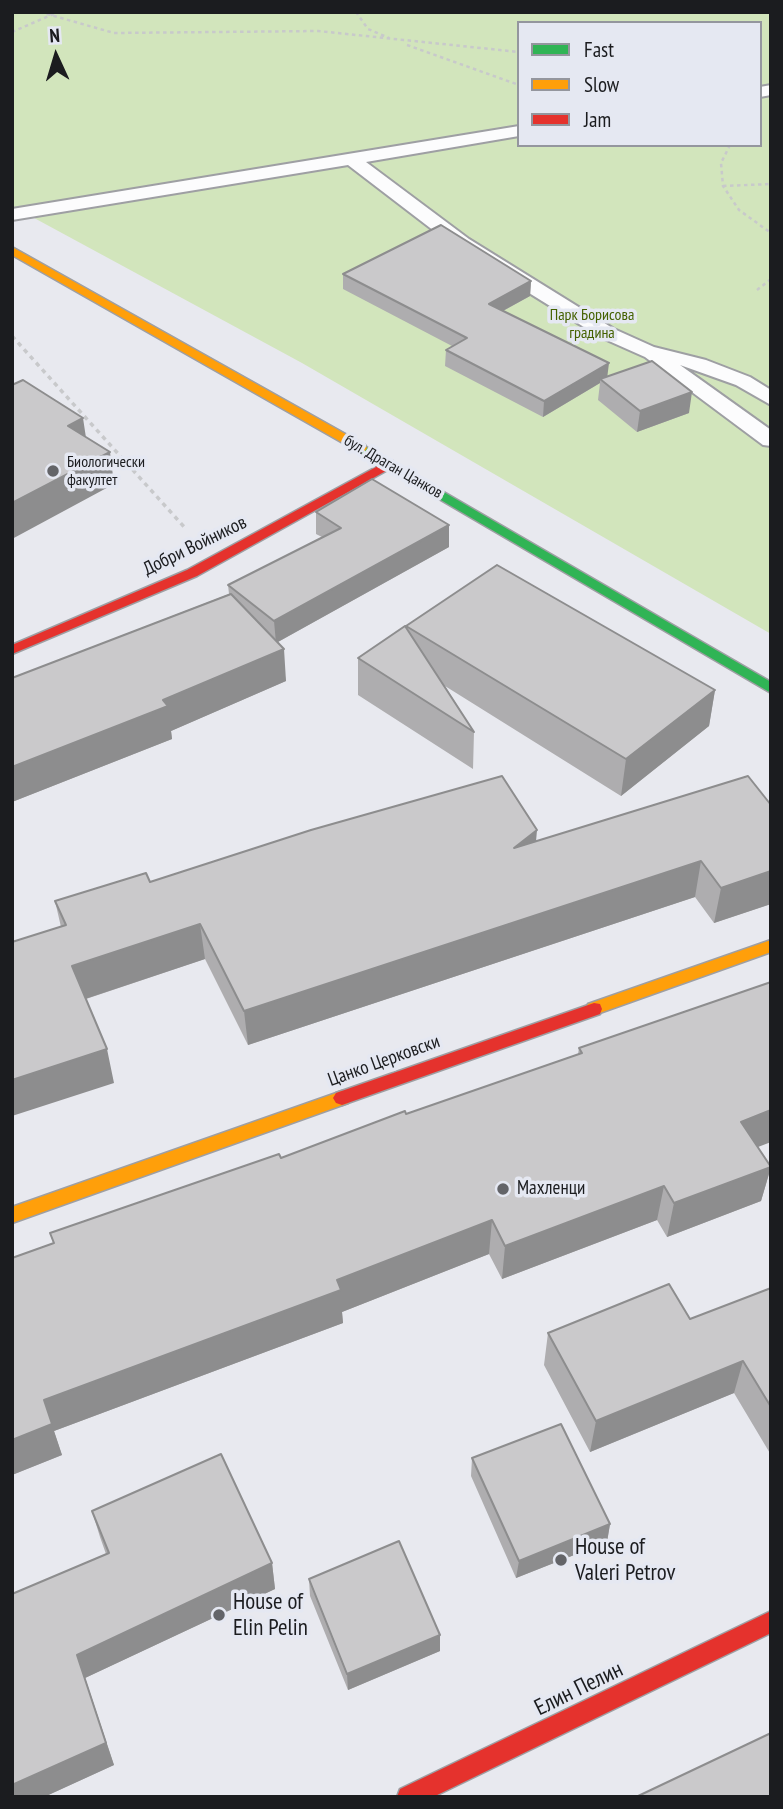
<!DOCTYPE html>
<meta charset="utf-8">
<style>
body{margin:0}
#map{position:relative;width:783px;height:1809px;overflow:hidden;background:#e8e9ef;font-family:"PT Sans Narrow",sans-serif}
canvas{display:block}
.frame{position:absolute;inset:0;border:14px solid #1b1c1f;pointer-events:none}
.legend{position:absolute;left:517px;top:21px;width:245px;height:126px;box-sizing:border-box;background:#e5e8f2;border:2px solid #94969e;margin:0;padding:9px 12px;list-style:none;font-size:21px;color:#1b1c1f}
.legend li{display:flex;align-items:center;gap:14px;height:35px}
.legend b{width:35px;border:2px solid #94969e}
.north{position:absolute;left:21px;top:21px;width:70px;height:70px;-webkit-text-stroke:5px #e5e8f2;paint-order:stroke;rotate:356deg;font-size:19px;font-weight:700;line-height:28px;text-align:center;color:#1b1c1f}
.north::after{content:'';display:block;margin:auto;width:24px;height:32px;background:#1b1c1f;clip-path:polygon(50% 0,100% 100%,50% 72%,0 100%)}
</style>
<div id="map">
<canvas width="783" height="1809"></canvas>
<div class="frame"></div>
<ul class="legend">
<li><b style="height:9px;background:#30b455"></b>Fast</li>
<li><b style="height:9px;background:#ff9f0a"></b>Slow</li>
<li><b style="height:9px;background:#e5322d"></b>Jam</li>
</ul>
<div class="north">N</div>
</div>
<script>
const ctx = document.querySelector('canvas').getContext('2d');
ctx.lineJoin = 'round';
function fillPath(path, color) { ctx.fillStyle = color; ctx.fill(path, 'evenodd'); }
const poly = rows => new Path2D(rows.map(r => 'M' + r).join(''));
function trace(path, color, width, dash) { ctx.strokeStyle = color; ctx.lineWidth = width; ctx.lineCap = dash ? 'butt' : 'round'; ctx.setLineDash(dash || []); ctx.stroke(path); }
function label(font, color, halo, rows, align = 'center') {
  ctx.font = font + ' "PT Sans Narrow",sans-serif'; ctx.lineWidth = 7; ctx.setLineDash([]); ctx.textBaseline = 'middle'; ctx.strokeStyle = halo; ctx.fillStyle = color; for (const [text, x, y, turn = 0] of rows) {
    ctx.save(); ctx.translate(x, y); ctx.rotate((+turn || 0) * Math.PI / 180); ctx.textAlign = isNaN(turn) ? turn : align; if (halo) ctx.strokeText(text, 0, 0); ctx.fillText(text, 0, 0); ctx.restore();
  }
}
const green = poly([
 [12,12,771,12,771,634,302,363,12,206],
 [519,23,760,23,760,145,519,145]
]);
const pathFar1 = poly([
 [40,12,114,33,318,31,519,52],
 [356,12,368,29,389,38],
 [12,32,58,12],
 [407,45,519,85],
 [730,145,721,163,723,186,739,210,771,233],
 [723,186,771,184],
 [757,290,771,279]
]);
const path = poly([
 [12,336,186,529]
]);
const lane = poly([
 [771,85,771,95,760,97,760,87,771,85],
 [519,126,519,136,366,162,469,239,614,329,654,347,706,360,750,377,771,390,771,405,736,385,680,365,771,430,771,446,763,445,645,357,600,337,455,247,348,165,12,220,12,209,519,126]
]);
const fast = poly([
 [361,444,771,682,771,693,357,451,355,448,361,444]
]);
const slow = poly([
 [12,247,365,445,367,448,365,451,357,451,12,255,12,247],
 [771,940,771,952,594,1015,588,1014,586,1009,588,1004,771,940],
 [342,1091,348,1093,351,1098,348,1103,12,1223,12,1207,342,1091]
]);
const jam = poly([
 [389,460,393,461,393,467,197,576,12,654,12,645,187,570,389,460],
 [594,1003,600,1004,602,1009,600,1014,342,1105,336,1103,333,1098,336,1093,594,1003],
 [771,1611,771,1633,433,1797,397,1797,400,1789,771,1611]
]);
const wall = poly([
 [343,274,531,281,530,296,503,311,608,376,689,413,637,432,598,400,600,383,543,417,445,366,446,350,452,346,343,289],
 [316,512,449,547,278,642,286,681,171,731,172,739,12,802,12,678,229,594,228,585,322,537,316,534],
 [406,626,715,690,709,726,621,796,445,686,474,732,473,769,358,695,358,658,406,627],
 [771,805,771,904,714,923,695,897,248,1045,205,959,86,999,114,1083,61,927,55,901,150,882,536,841],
 [579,1048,757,1147,771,1167,761,1201,667,1237,657,1220,502,1279,489,1254,342,1312,343,1323,54,1431,62,1455,12,1475,53,1243,50,1233,281,1158,406,1114,578,1054],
 [771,1288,771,1455,734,1393,590,1452,544,1365,548,1333,690,1319],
 [472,1458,610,1524,607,1542,516,1578,471,1476],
 [92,1511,272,1563,275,1589,85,1678,114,1765,44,1797,106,1554,100,1537],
 [309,1579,440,1635,440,1651,348,1690,310,1596]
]);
const shadedWall = poly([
 [531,281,530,296,488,319,489,304],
 [609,363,607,379,600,379,600,383,543,417,544,401],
 [692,392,689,413,637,432,640,411],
 [83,418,88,451,68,426],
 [110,452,114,484,12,539,12,503],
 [449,525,449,547,276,643,274,621],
 [284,649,286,681,171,731,172,739,12,802,12,767,163,700],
 [715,690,709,726,621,796,626,759],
 [537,830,534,865,514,848],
 [701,861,695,897,248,1045,244,1011],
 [771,871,771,904,714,923,721,888],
 [200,924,205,959,79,1001,72,966],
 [107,1049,114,1083,12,1116,12,1080],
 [771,1110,771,1142,732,1157,741,1122],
 [771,1167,761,1201,667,1237,674,1203],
 [664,1186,657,1220,502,1279,505,1246],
 [492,1220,489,1254,342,1312,343,1323,54,1431,62,1455,12,1475,12,1440,44,1400,337,1280],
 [743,1361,734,1393,590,1452,596,1421],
 [610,1524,607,1542,516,1578,519,1561],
 [272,1563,275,1589,85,1678,114,1765,44,1797,12,1797,12,1785,77,1655],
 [440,1635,440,1651,348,1690,347,1674]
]);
const building = poly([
 [441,225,531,281,489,304,609,363,544,401,446,350,467,338,343,274,441,225],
 [652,361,692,392,640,411,600,379,652,361],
 [23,380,83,418,68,426,110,452,12,503,12,385,23,380],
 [372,479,449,525,274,621,228,585,341,528,316,512,372,479],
 [497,565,715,690,626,759,406,626,497,565],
 [231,594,284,649,163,700,168,706,12,767,12,678,231,594],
 [405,626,474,732,358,658,405,626],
 [502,776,537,830,514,848,748,776,771,805,771,871,721,888,701,861,244,1011,200,924,72,966,107,1049,12,1080,12,942,66,925,55,901,146,873,150,882,311,830,502,776],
 [771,982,771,1110,741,1122,771,1167,674,1203,664,1186,505,1246,492,1220,337,1280,341,1290,44,1400,52,1424,12,1440,12,1258,54,1243,50,1233,279,1154,281,1158,405,1111,406,1114,582,1053,579,1048,771,982],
 [669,1284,690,1319,771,1288,771,1407,743,1361,596,1421,548,1333,669,1284],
 [561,1424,610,1524,519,1561,472,1458,561,1424],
 [221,1454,272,1563,77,1655,106,1743,12,1785,12,1594,109,1553,92,1511,221,1454],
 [399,1541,440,1635,347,1674,309,1579,399,1541],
 [771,1733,771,1797,636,1797,771,1733]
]);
const markers = [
 [53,471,7,"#636468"],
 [503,1189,7,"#636468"],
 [561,1560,7,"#636468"],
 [219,1615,7,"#636468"]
];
const farParknames = [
 ["Парк Борисова",592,315],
 ["градина",592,333]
];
const farPoinames = [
 ["Биологически",67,462],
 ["факултет",67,480]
];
const farStreetnames = [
 ["бул. Драган Цанков",393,467,30]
];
const streetNames = [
 ["Добри Войников",195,546,-26],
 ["Цанко Церковски",384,1061,-20]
];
const poiNames = [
 ["Махленци",517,1189]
];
const nearPoinames = [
 ["House of",575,1547],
 ["Valeri Petrov",575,1573],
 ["House of",233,1602],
 ["Elin Pelin",233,1628]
];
const nearStreetnames = [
 ["Елин Пелин",579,1689,-26]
];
fillPath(green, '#d2e5bc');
trace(lane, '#9e9fa3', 4);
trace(fast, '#9e9fa3', 3);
trace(slow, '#9e9fa3', 3);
trace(jam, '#9e9fa3', 3);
trace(pathFar1, '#c8c9cb', 2.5, [3.5, 3.5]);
trace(path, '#c8c9cb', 3.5, [4.5, 4.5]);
fillPath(lane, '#fcfcfd');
fillPath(fast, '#30b455');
fillPath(slow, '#ff9f0a');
fillPath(jam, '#e5322d');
fillPath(wall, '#aeadaf');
fillPath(shadedWall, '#8d8d8e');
fillPath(building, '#cac9cb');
trace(building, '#8d8d8e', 2);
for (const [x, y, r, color] of markers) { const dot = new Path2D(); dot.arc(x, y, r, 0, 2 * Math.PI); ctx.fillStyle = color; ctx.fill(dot); trace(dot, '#e5e8f2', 2.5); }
label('16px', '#446100', '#e5e8f2', farParknames);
label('16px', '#1b1c1f', '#e5e8f2', farPoinames, 'left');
label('16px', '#1b1c1f', '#e5e8f2', farStreetnames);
label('19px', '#1b1c1f', '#e5e8f2', streetNames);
label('19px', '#1b1c1f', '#e5e8f2', poiNames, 'left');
label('23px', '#1b1c1f', '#e5e8f2', nearPoinames, 'left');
label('23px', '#1b1c1f', '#e5e8f2', nearStreetnames);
</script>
